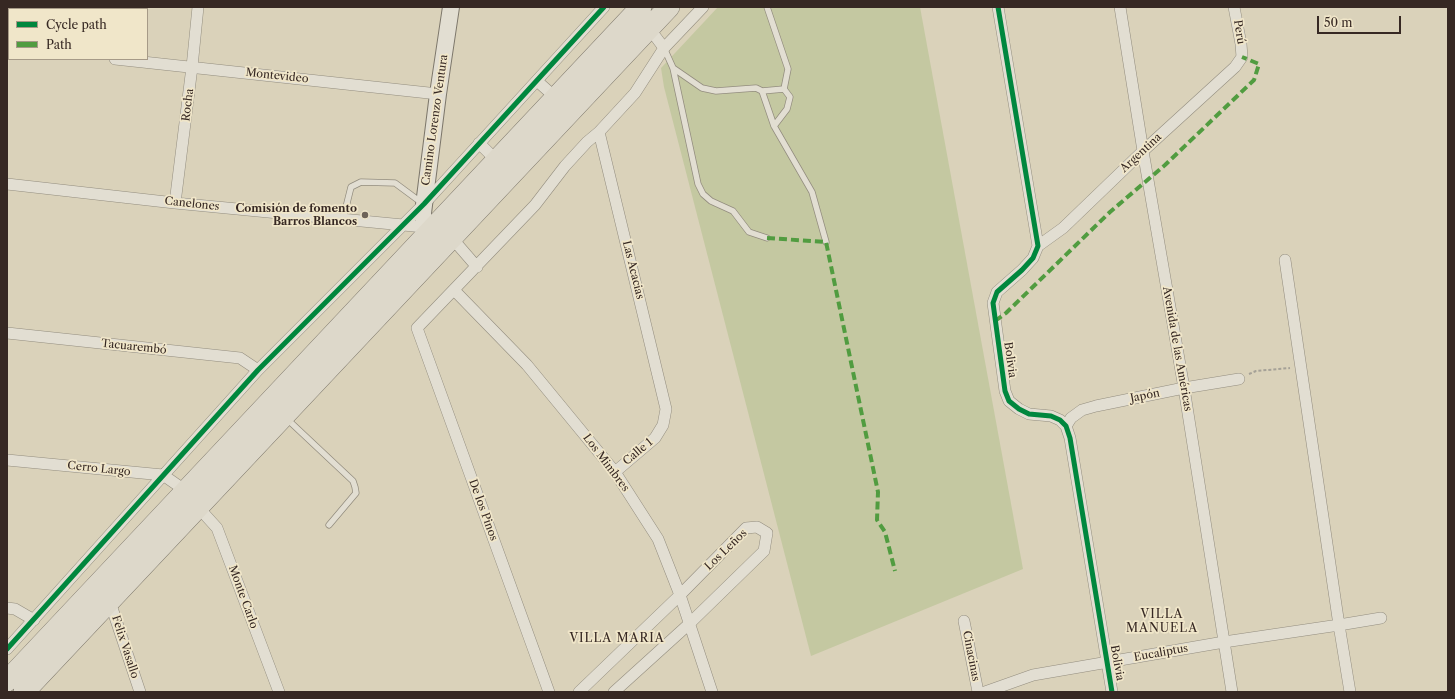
<!DOCTYPE html>
<meta charset="utf-8">
<style>
body{margin:0}
#map{position:relative;width:1455px;height:699px;overflow:hidden;background:#dad2ba;font-family:"Libre Caslon Text",serif}
canvas{display:block}
.frame{position:absolute;inset:0;border:8px solid #362823;pointer-events:none}
.legend{position:absolute;left:8px;top:8px;width:140px;height:52px;box-sizing:border-box;background:#f0e6c9;border:1px solid #a69a87;margin:0;padding:5px 7px;list-style:none;font-size:12px;color:#362823}
.legend li{display:flex;align-items:center;gap:8px;height:20px}
.legend b{width:20px;border:1px solid #a69a87}
.scale{position:absolute;left:1317px;top:16px;width:84px;height:18px;box-sizing:border-box;border:2px solid #362823;border-top:0;padding-left:5px;font-size:12px;line-height:14px;white-space:nowrap;color:#362823;-webkit-text-stroke:3px #f0e6c9;paint-order:stroke}
</style>
<div id="map">
<canvas width="1455" height="699"></canvas>
<div class="frame"></div>
<ul class="legend">
<li><b style="height:5px;background:#00873e"></b>Cycle path</li>
<li><b style="height:5px;background:#519c40"></b>Path</li>
</ul>
<div class="scale">50 m</div>
</div>
<script>
const ctx = document.querySelector('canvas').getContext('2d');
ctx.lineJoin = 'round';
function fillPath(path, color) { ctx.fillStyle = color; ctx.fill(path, 'evenodd'); }
const poly = rows => new Path2D(rows.map(r => 'M' + r).join(''));
function trace(path, color, width, dash) { ctx.strokeStyle = color; ctx.lineWidth = width; ctx.lineCap = dash ? 'butt' : 'round'; ctx.setLineDash(dash || []); ctx.stroke(path); }
function label(font, color, halo, rows, align = 'center') {
  ctx.font = font + ' "Libre Caslon Text",serif'; ctx.lineWidth = 3.5; ctx.setLineDash([]); ctx.textBaseline = 'middle'; ctx.strokeStyle = halo; ctx.fillStyle = color; for (const [text, x, y, turn = 0] of rows) {
    ctx.save(); ctx.translate(x, y); ctx.rotate((+turn || 0) * Math.PI / 180); ctx.textAlign = isNaN(turn) ? turn : align; if (halo) ctx.strokeText(text, 0, 0); ctx.fillText(text, 0, 0); ctx.restore();
  }
}
const green = poly([
 [718,7,920,7,1023,569,811,656,664,87,661,68]
]);
const path = poly([
 [1249,374,1256,371,1290,368]
]);
const lane = poly([
 [767,7,788,69,784,89],
 [664,48,673,68,698,184,703,194,711,201,733,211,749,232,767,238],
 [673,68,702,88,716,91,756,88,762,91,774,126,812,192,826,242],
 [762,91,784,89,790,97,787,109,774,126],
 [343,219,351,187,361,182,395,183,422,203],
 [287,419,353,481,355,487,356,493,329,525]
]);
const street = poly([
 [998,7,1038,246,1033,258,1022,270,997,292,993,303,1005,391,1009,401,1019,409,1029,414,1051,416,1060,420,1066,426,1070,438,1112,692],
 [1120,7,1143,151,1184,388,1232,692],
 [7,47,9,48],
 [664,48,703,7],
 [115,59,438,94],
 [537,81,555,97],
 [599,132,666,409,663,425,655,438,615,472],
 [479,143,496,160],
 [7,184,175,203,424,227],
 [175,203,192,67,198,7],
 [451,237,477,267],
 [1038,246,1063,228,1143,151,1235,67,1242,57,1241,44,1234,7],
 [1285,260,1339,625,1381,618],
 [454,290,527,365,615,472,658,539,680,595,712,692],
 [7,333,240,358,258,370],
 [1066,426,1071,418,1082,410,1096,406,1184,388,1239,379],
 [7,460,163,475,186,491],
 [198,507,217,528,279,692],
 [110,602,140,692],
 [7,608,15,609,34,620],
 [964,621,978,692],
 [7,649,258,370,424,204,604,7],
 [549,692,417,328,535,205,565,166,587,142,599,132,635,93,664,48,649,28],
 [579,692,680,595,746,528,757,527,767,533,764,551,689,624,614,692],
 [985,692,1033,675,1224,642,1339,625,1350,692]
]);
const secondary = poly([
 [425,236,423,213,438,94,451,7]
]);
const highway = poly([
 [7,681,641,7],
 [24,692,669,7]
]);
const quiet = poly([
 [767,238,826,242,878,492,877,520,885,532,895,571],
 [995,321,1006,313,1110,212,1165,165,1254,80,1259,64,1242,57]
]);
const cycleway = poly([
 [998,7,1038,246,1033,258,1022,270,997,292,993,303,1005,391,1009,401,1019,409,1029,414,1051,416,1060,420,1066,426,1070,438,1112,692],
 [7,649,258,370,424,204,604,7]
]);
const markers = [
 [365,215,4,"#6f6458"]
];
const streetNames = [
 ["Perú",1239,32,81],
 ["Montevideo",277,76,6],
 ["Rocha",188,105,-83],
 ["Camino Lorenzo Ventura",435,120,-82],
 ["Argentina",1141,153,-43],
 ["Canelones",192,204,6],
 ["Las Acacias",633,270,76],
 ["Tacuarembó",134,347,6],
 ["Avenida de las Américas",1177,349,80],
 ["Bolivia",1010,360,82],
 ["Japón",1145,396,-11],
 ["Calle 1",638,452,-40],
 ["Los Mimbres",606,463,53],
 ["Cerro Largo",99,469,6],
 ["De los Pinos",483,510,70],
 ["Los Leños",726,550,-44],
 ["Monte Carlo",243,597,70],
 ["Felix Vasallo",125,647,72],
 ["Eucaliptus",1161,653,-10],
 ["Cinacinas",971,656,79],
 ["Bolivia",1117,663,80]
];
const poiNames = [
 ["Comisión de fomento",357,209],
 ["Barros Blancos",357,222]
];
const neighbourhoodNames = [
 ["VILLA",1162,615],
 ["MANUELA",1162,629],
 ["VILLA MARIA",617,639]
];
fillPath(green, '#c4c8a1');
trace(lane, '#938d7f', 7);
trace(street, '#938d7f', 12);
trace(secondary, '#7c766a', 18);
trace(highway, '#7c766a', 22);
trace(path, '#a5a197', 2, [3, 2]);
trace(lane, '#e2ded2', 5.5);
trace(street, '#e2ded2', 11);
trace(secondary, '#e2ded2', 16);
trace(highway, '#ddd8ca', 21);
trace(quiet, '#519c40', 4, [8, 4]);
trace(cycleway, '#00873e', 5);
for (const [x, y, r, color] of markers) { const dot = new Path2D(); dot.arc(x, y, r, 0, 2 * Math.PI); ctx.fillStyle = color; ctx.fill(dot); trace(dot, '#f0e6c9', 1.5); }
label('11px', '#362823', '#f0e6c9', streetNames);
label('bold 11px', '#362823', '#f0e6c9', poiNames, 'right');
ctx.letterSpacing = '1px';
label('12px', '#362823', '#f0e6c9', neighbourhoodNames);
ctx.letterSpacing = '0px';
</script>
